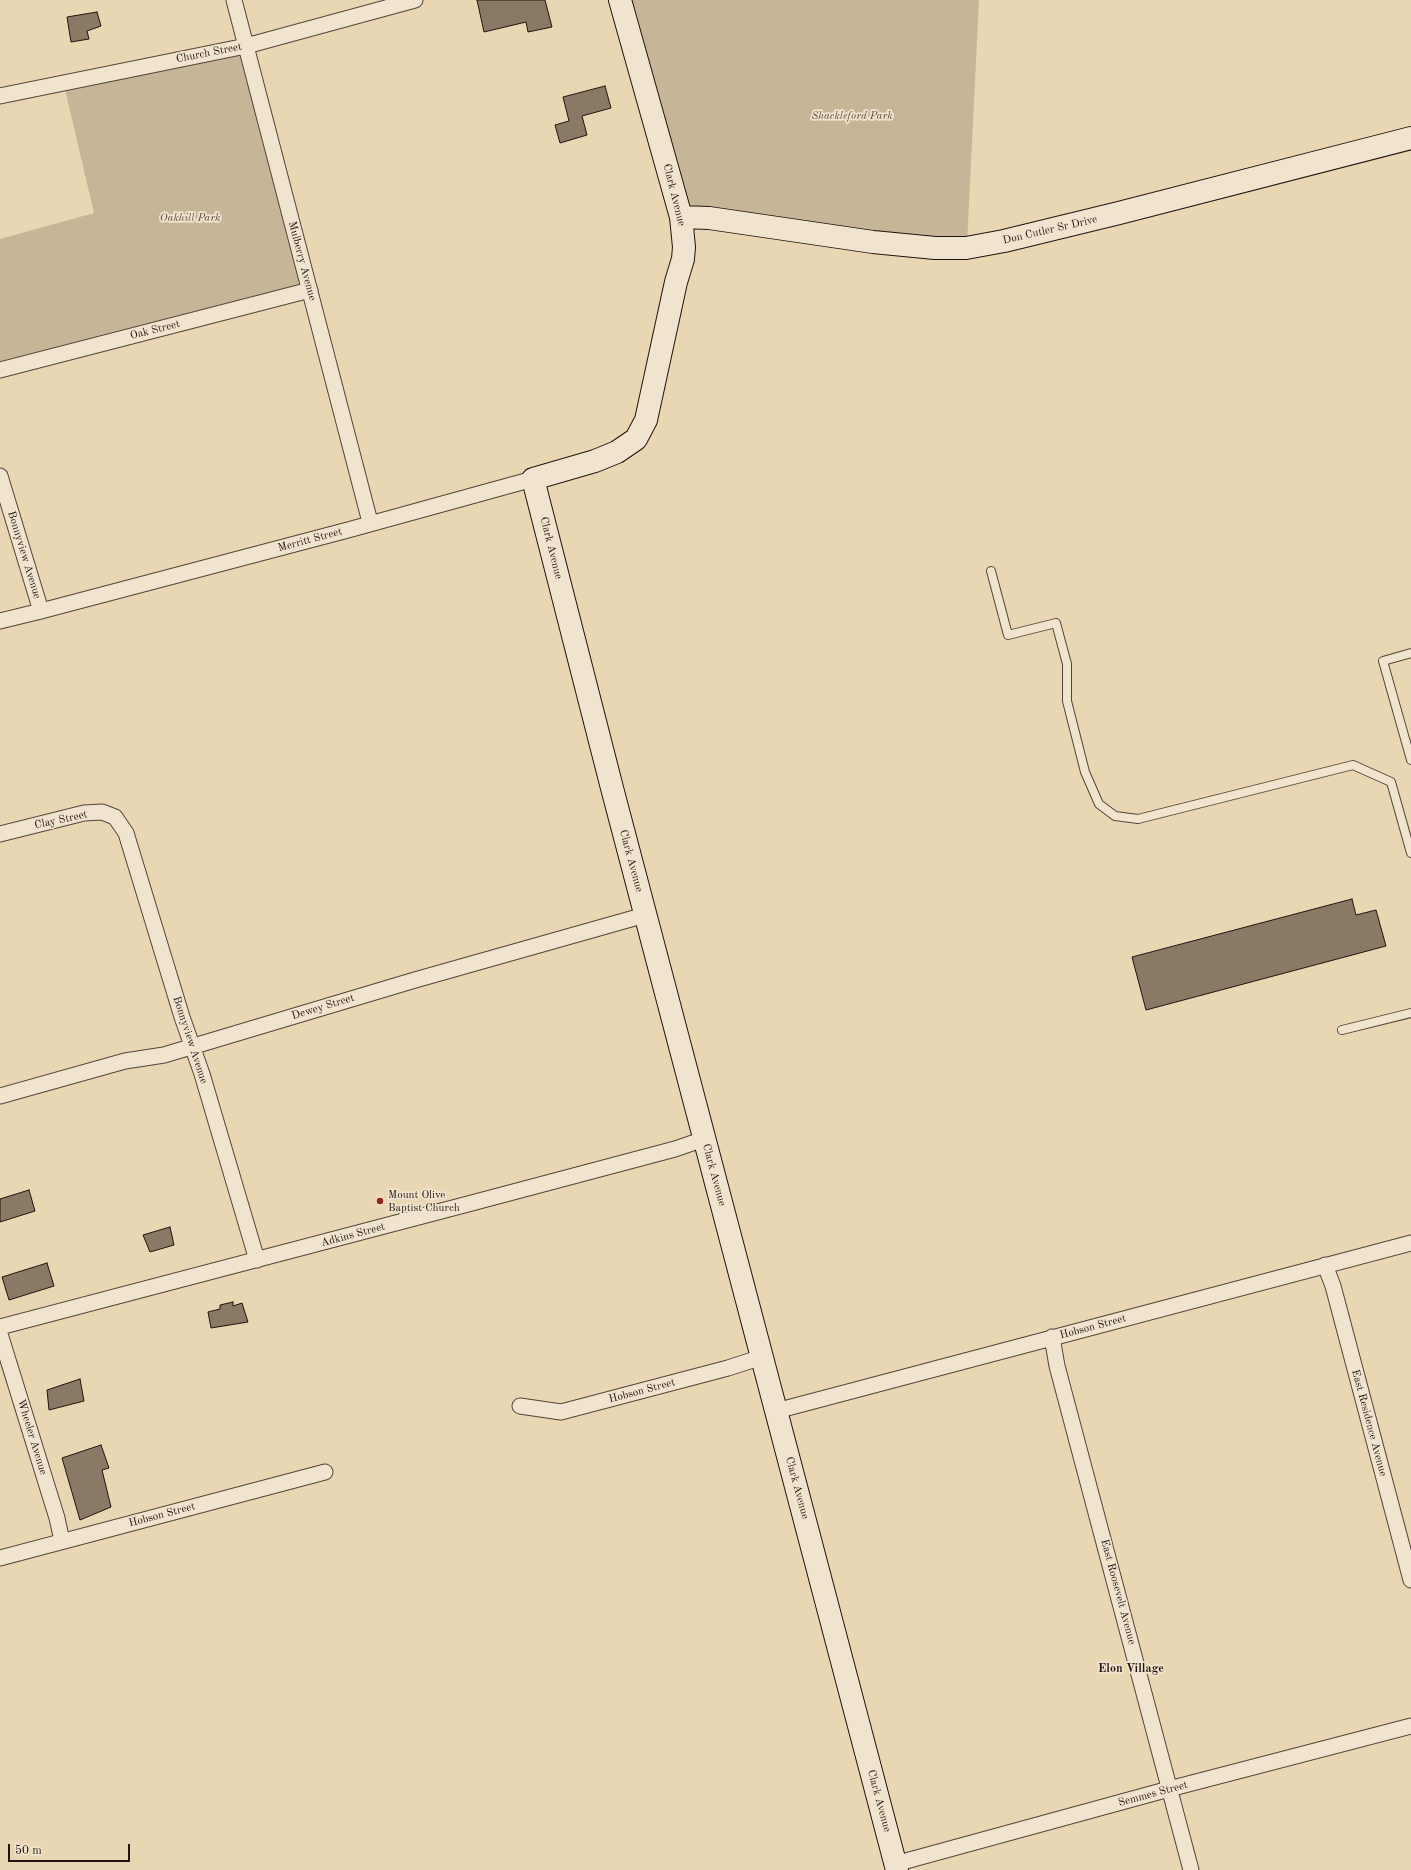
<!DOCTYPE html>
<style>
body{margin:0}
#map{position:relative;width:1411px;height:1870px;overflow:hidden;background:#e9d6b3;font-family:"Old Standard TT",serif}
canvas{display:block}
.scale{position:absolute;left:8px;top:1844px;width:122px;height:18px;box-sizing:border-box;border:2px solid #211410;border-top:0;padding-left:5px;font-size:12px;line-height:14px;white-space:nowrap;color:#211410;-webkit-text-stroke:3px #f1e4ce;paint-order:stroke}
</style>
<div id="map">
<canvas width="1411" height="1870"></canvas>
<div class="scale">50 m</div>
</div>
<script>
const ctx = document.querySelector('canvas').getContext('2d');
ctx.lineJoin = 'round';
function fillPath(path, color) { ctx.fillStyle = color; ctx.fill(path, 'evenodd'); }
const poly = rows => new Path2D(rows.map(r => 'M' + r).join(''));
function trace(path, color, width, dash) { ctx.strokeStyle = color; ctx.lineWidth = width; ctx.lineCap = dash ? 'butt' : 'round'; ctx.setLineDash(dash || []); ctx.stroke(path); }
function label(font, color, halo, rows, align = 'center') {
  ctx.font = font + ' "Old Standard TT",serif'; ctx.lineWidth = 3.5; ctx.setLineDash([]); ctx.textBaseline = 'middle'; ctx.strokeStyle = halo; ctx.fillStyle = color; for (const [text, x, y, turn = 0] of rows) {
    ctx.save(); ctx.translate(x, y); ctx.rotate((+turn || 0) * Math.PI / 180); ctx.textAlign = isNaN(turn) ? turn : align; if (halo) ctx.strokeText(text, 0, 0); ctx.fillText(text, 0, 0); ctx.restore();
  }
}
const green = poly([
 [624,0,979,0,967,244,684,214],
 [245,48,308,289,0,366,0,239,94,213,64,85]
]);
const building = poly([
 [477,0,545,0,552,27,528,32,526,22,484,32,477,0],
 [97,12,101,26,87,31,89,39,71,42,67,17,97,12],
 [605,86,611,108,582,116,587,135,560,143,555,125,569,121,563,97,605,86],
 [1352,899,1356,915,1376,910,1386,946,1146,1010,1132,957,1352,899],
 [29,1190,35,1211,0,1222,0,1199,29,1190],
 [170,1227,174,1245,150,1252,143,1235,170,1227],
 [47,1263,54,1286,9,1300,2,1277,47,1263],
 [233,1302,233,1306,242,1303,248,1322,211,1328,208,1312,220,1309,220,1305,233,1302],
 [80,1379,84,1401,49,1410,47,1390,80,1379],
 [101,1445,109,1468,102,1470,111,1507,80,1520,62,1458,101,1445]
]);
const lane = poly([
 [991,571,1008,635,1056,623,1067,664,1067,701,1085,772,1099,804,1115,816,1138,819,1353,765,1391,782,1411,853],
 [1411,653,1383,661,1411,760],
 [1342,1030,1411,1013]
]);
const street = poly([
 [234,0,370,522],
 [0,96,246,46,415,0],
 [0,370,310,290],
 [0,476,41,611],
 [0,621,41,611,348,530,533,479],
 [0,834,84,813,102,812,115,817,126,833,182,1017,202,1074,257,1260],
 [0,1096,125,1061,164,1055,415,980,645,915],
 [1325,1265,1333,1286,1411,1580],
 [0,1327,468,1204,675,1149,704,1139],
 [0,1334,57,1518,62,1541],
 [1052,1337,1057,1366,1191,1870],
 [520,1406,561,1412,728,1368,762,1357],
 [776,1411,1411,1243],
 [0,1558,325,1472],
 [895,1864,1169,1789,1411,1726]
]);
const secondary = poly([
 [620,0,681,217,684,247,683,259,676,282,646,420,636,439,617,452,595,461,533,479,612,788,897,1870],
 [681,217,709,218,873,242,935,248,966,248,1004,241,1119,213,1411,138]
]);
const markers = [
 [380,1201,4,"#8f2418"]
];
const streetNames = [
 ["Church Street",209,53,-11],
 ["Clark Avenue",674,195,76],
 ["Don Cutler Sr Drive",1050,230,-13],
 ["Mulberry Avenue",302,261,75],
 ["Oak Street",155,330,-14],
 ["Merritt Street",310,540,-15],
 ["Clark Avenue",551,548,76],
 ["Bonnyview Avenue",24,555,73],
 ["Clay Street",61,820,-12],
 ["Clark Avenue",631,861,75],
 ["Dewey Street",323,1007,-17],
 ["Bonnyview Avenue",190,1040,72],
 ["Clark Avenue",714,1175,75],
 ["Adkins Street",353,1235,-15],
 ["Hobson Street",1093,1327,-15],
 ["Hobson Street",642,1391,-15],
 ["East Residence Avenue",1369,1423,75],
 ["Wheeler Avenue",32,1437,73],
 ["Clark Avenue",797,1488,75],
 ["Hobson Street",162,1515,-15],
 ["East Roosevelt Avenue",1118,1592,75],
 ["Semmes Street",1153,1794,-15],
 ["Clark Avenue",879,1801,75]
];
const parkNames = [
 ["Shackleford Park",852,116],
 ["Oakhill Park",190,218]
];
const poiNames = [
 ["Mount Olive",388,1195],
 ["Baptist Church",388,1208]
];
const neighbourhoodNames = [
 ["Elon Village",1131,1669]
];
fillPath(green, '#c7b597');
fillPath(building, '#897965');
trace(building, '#211410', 1);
trace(lane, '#534439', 10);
trace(street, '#534439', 17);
trace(secondary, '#211410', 24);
trace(lane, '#f1e4ce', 8);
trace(street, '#f1e4ce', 15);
trace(secondary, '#f1e4ce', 22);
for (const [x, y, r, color] of markers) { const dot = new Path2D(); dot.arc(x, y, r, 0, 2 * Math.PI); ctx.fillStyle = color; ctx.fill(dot); trace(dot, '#f1e4ce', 1.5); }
label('11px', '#211410', '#f1e4ce', streetNames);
label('italic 11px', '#5b4c3f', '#f1e4ce', parkNames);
label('11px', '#211410', '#f1e4ce', poiNames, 'left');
label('bold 12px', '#211410', '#f1e4ce', neighbourhoodNames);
</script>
